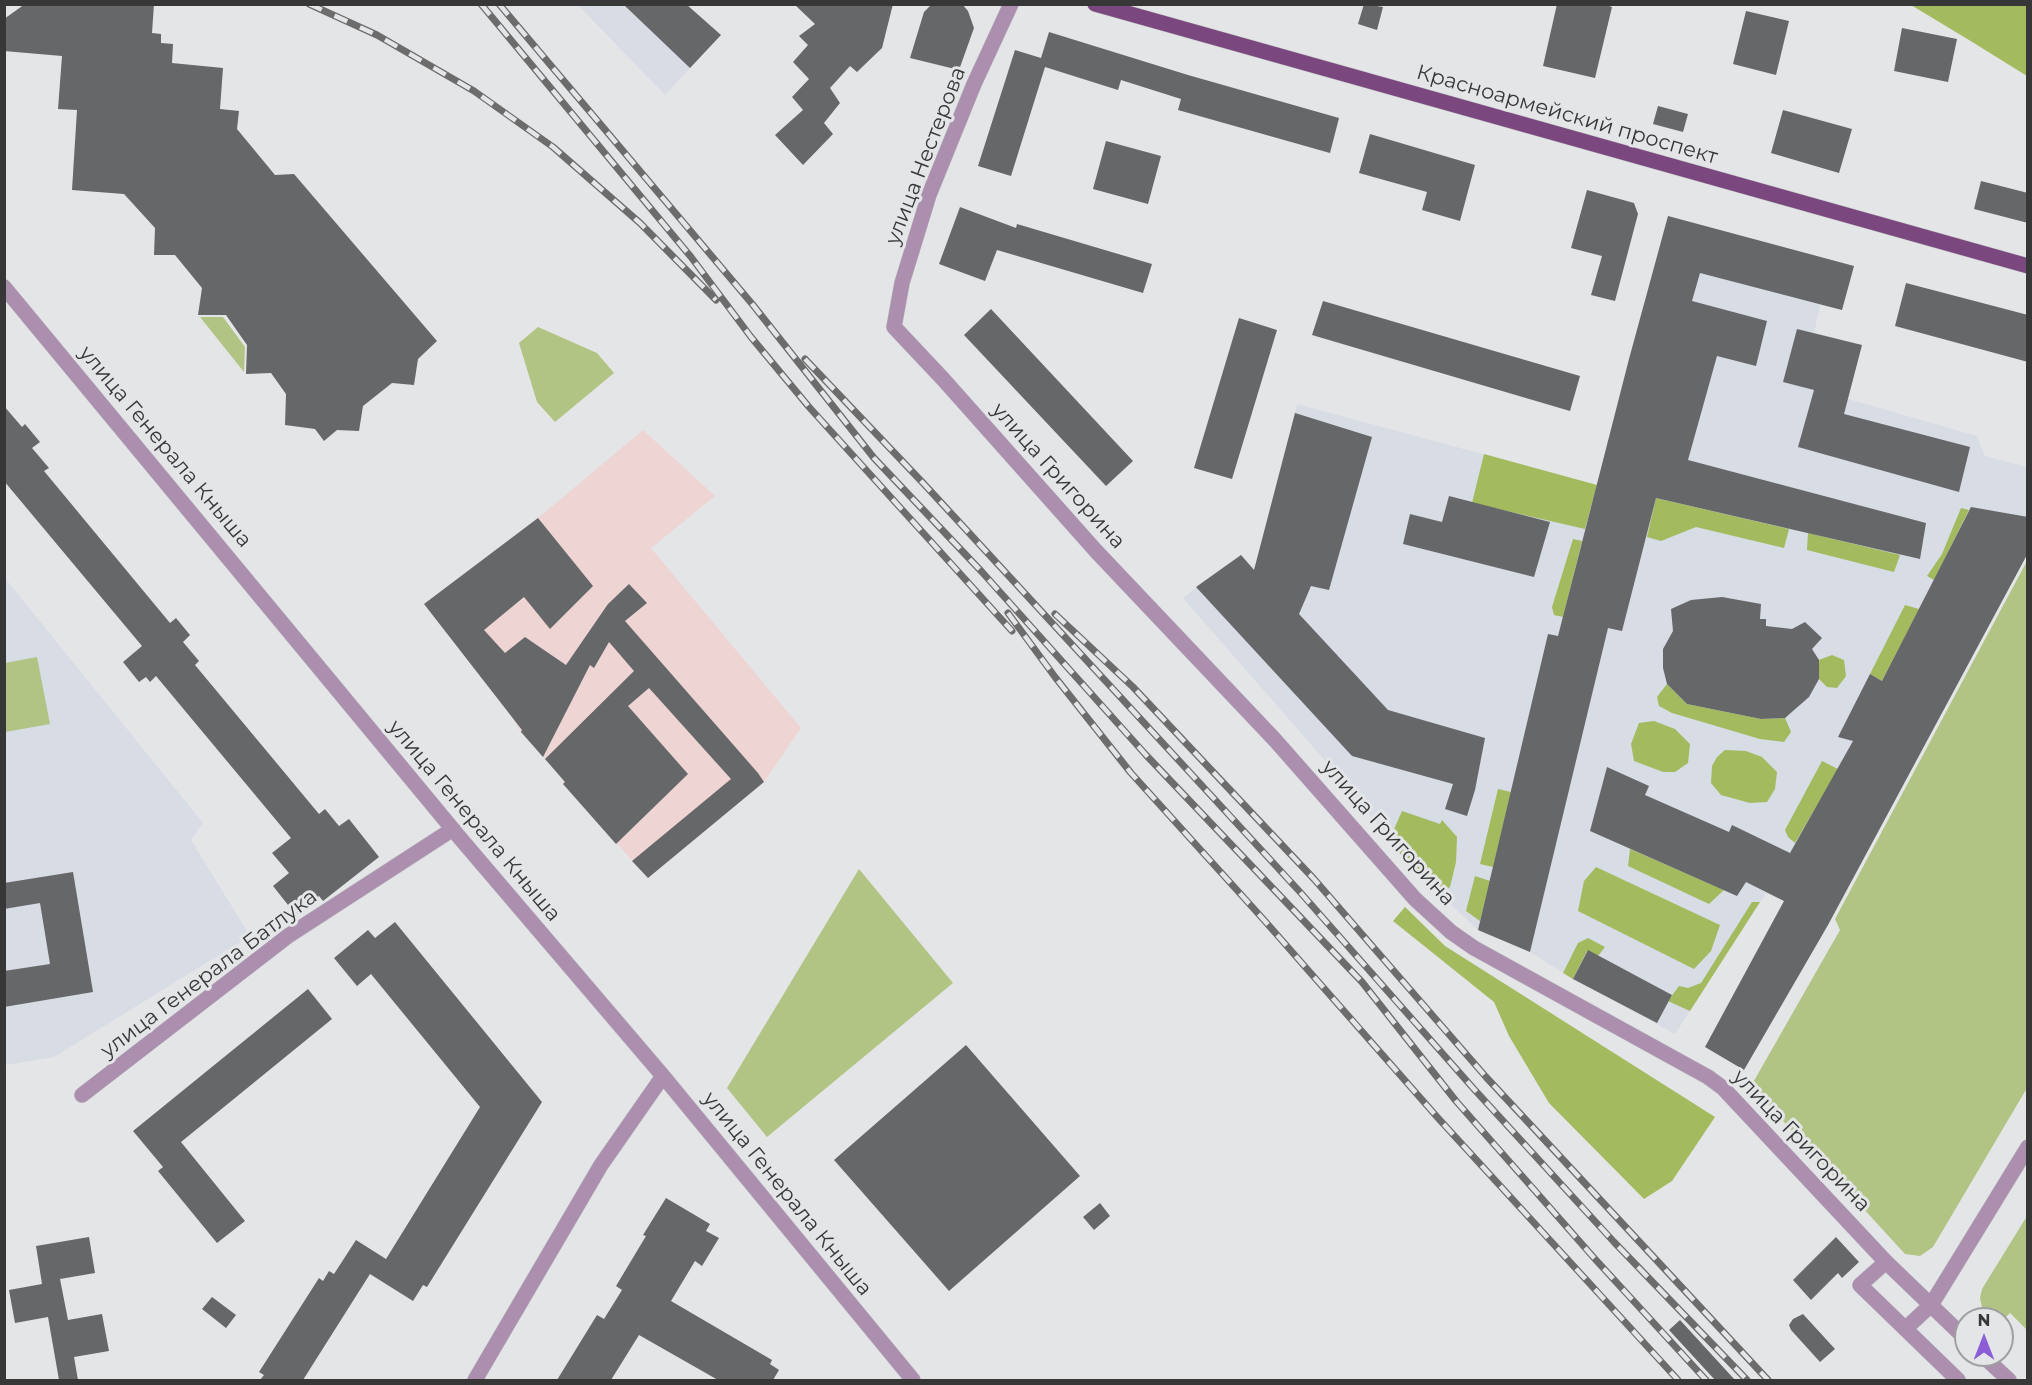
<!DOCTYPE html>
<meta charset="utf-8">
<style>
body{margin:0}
#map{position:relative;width:2032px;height:1385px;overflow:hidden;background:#e4e5e7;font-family:Montserrat,sans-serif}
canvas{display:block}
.frame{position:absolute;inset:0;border:6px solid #373738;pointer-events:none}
.north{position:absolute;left:1954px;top:1307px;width:60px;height:60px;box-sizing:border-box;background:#e4e5e7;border:2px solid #9f9fa1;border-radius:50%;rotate:0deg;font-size:16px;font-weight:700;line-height:24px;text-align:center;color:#373738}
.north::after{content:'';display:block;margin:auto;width:21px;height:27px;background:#8c5dd6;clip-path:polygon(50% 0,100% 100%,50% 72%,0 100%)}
</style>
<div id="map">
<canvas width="2032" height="1385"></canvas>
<div class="frame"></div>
<div class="north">N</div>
</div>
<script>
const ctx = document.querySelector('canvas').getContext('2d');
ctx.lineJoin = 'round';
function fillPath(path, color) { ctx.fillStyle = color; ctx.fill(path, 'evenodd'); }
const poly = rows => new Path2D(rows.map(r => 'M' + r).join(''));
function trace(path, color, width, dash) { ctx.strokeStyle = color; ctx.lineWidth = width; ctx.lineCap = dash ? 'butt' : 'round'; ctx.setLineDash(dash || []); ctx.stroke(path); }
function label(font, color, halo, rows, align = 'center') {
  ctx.font = font + ' Montserrat,sans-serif'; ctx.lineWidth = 6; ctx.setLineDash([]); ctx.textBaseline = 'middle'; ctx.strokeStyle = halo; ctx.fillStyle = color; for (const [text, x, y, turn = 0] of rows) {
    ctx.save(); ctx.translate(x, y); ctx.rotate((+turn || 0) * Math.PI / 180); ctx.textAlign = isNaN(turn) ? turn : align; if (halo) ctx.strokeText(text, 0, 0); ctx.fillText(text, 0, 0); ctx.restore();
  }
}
const commercial = poly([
 [643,430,715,496,651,548,801,728,764,782,648,878,563,784,563,779,521,732,511,716,424,604,538,518]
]);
const built = poly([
 [578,5,686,5,721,35,665,95],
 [1668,216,1854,266,1842,310,1820,305,1814,333,1862,345,1848,399,1977,436,1985,456,2027,467,2027,553,1784,901,1766,893,1675,1034,1573,979,1530,952,1478,930,1414,870,1336,773,1183,598,1241,555,1255,569,1297,404,1597,485],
 [4,577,203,823,191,840,250,936,54,1057,5,1065]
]);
const green = poly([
 [200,317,223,317,245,347,244,372],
 [538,327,597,353,614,373,555,422,537,402,519,343],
 [2027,561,2027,1088,1933,1247,1920,1256,1905,1254,1751,1086,1840,930,1835,919],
 [37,657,50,724,5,732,5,663],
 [859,869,953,983,767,1137,727,1088],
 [2027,1216,2027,1330,2010,1313,2002,1321,2002,1319,1988,1319,1983,1312,1980,1298,1982,1289]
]);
const forest = poly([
 [1911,5,2027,5,2027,76,1969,40],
 [1484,454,1597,485,1585,529,1472,503],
 [1656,498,1789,529,1784,548,1696,527,1661,541,1647,537],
 [1961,508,1969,510,1934,580,1927,576,1942,554],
 [1808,533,1900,555,1894,572,1807,550],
 [1573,539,1582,541,1563,617,1554,615,1552,607],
 [1905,605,1919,609,1882,681,1870,674],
 [1832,655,1844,660,1846,676,1837,688,1827,687,1819,679,1819,660],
 [1667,684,1687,704,1761,719,1785,718,1791,732,1784,742,1760,739,1672,713,1659,706,1657,697],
 [1654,721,1675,729,1690,744,1688,763,1675,772,1663,772,1634,761,1631,744,1639,723],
 [1725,750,1746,751,1762,757,1777,772,1775,789,1767,802,1750,803,1721,795,1711,783,1712,766,1717,757],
 [1822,761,1838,769,1795,843,1788,837,1785,830],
 [1498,789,1511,792,1493,867,1480,864],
 [1402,811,1440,824,1442,820,1457,837,1456,862,1450,887,1439,895,1414,870,1389,841],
 [1630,849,1724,890,1709,904,1628,866],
 [1596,867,1720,925,1711,951,1694,969,1578,911,1584,881],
 [1475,876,1490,881,1480,921,1466,911],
 [1752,902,1760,902,1690,1011,1668,1001,1679,986,1688,988,1701,983],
 [1405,907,1445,946,1715,1117,1672,1181,1644,1199,1549,1103,1509,1036,1494,1002,1393,921],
 [1588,938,1605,947,1598,956,1587,951,1573,979,1563,973,1578,943]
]);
const building = poly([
 [25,4,154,4,152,33,161,34,161,43,173,44,172,63,223,68,220,109,239,111,237,129,275,175,294,174,437,341,418,359,414,385,392,383,363,406,359,431,337,430,324,441,315,429,285,425,286,394,271,373,246,374,247,345,226,315,198,315,202,288,175,255,154,255,155,228,124,194,72,190,77,110,58,109,62,56,4,51,4,19],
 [623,4,686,4,721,35,690,68],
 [794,4,893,4,882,48,857,72,850,66,830,88,840,103,824,123,833,134,803,165,775,135,803,110,792,97,809,79,793,62,808,45,799,36,815,24],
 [932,4,962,4,968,11,974,28,959,70,910,58,924,12],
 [1364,4,1383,7,1377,30,1358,24],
 [1557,4,1603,4,1612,7,1595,78,1543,66],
 [1746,11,1789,21,1776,75,1733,64],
 [1902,28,1957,39,1948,82,1894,71],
 [1049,32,1188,75,1339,118,1330,153,1178,110,1181,99,1121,80,1118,90,1045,67,1011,176,978,166,1015,50,1041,58],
 [1658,106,1688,114,1683,132,1653,124],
 [1783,110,1852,129,1839,173,1771,153],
 [1370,134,1475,165,1460,221,1422,210,1427,192,1359,173],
 [1106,141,1161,156,1148,204,1093,189],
 [1981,181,2028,193,2028,223,1974,209],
 [1587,190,1634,203,1638,214,1615,301,1591,295,1602,256,1571,248],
 [960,207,1016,228,1017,224,1152,264,1143,293,997,250,985,281,939,264],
 [1668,216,1854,266,1842,310,1700,273,1692,301,1767,321,1756,366,1717,356,1688,460,1926,523,1920,559,1656,498,1622,631,1608,628,1530,952,1478,930,1548,634,1558,636,1629,359],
 [1906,283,2028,315,2028,362,1895,326],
 [1323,301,1580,376,1570,411,1312,335],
 [991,309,1133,461,1106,486,964,335],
 [1239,318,1277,330,1232,479,1194,468],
 [1797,329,1862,345,1844,414,1970,447,1959,492,1798,447,1814,390,1783,382],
 [4,406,22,427,25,424,40,442,32,448,49,468,44,471,170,623,176,618,190,635,183,642,199,661,195,665,319,814,325,809,339,826,349,819,379,857,323,901,319,896,296,915,273,886,289,873,272,853,291,838,156,676,150,682,146,677,139,682,123,662,142,646,4,481],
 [1295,413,1372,437,1329,590,1311,586,1299,614,1388,710,1485,738,1475,790,1467,816,1445,809,1453,784,1352,756,1196,587,1241,555,1254,570],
 [1449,496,1550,522,1534,577,1403,544,1410,514,1442,522],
 [1971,507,2028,517,2028,553,1828,925,1744,1070,1705,1047,1784,901,1746,882,1737,896,1590,831,1607,767,1649,786,1645,795,1729,832,1732,825,1790,853,1853,741,1838,737,1870,674,1882,681],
 [538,518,593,586,550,629,524,597,484,630,505,653,525,637,566,665,608,604,629,584,647,603,625,621,758,773,764,782,648,878,632,861,731,779,649,688,628,706,688,774,616,844,563,784,565,782,545,759,634,671,609,642,594,668,590,665,543,757,521,732,522,730,424,604],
 [1722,597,1761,604,1760,619,1766,619,1766,626,1792,629,1805,622,1822,638,1812,649,1819,660,1819,679,1809,697,1785,718,1761,719,1687,704,1667,684,1663,668,1663,649,1673,631,1671,609,1691,600],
 [73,872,93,992,4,1007,4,971,50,964,40,903,4,909,4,883],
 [395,922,542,1102,427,1287,423,1285,413,1301,370,1274,303,1380,260,1380,264,1375,259,1372,319,1278,323,1281,329,1271,334,1274,356,1240,386,1259,480,1107,371,974,357,986,334,958,368,930,375,938],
 [1588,950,1672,995,1657,1023,1573,979],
 [308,989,332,1019,181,1142,245,1221,217,1243,158,1171,163,1167,133,1131],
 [966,1045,1080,1176,949,1291,834,1160],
 [666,1198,710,1224,706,1231,719,1238,702,1266,695,1261,671,1301,772,1360,770,1364,779,1370,773,1380,718,1380,639,1335,611,1380,557,1380,597,1315,604,1319,622,1290,616,1286,646,1236,643,1235],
 [1100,1203,1110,1216,1094,1230,1083,1217],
 [89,1237,95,1273,60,1279,68,1320,102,1314,109,1351,74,1357,78,1380,59,1380,48,1317,15,1323,9,1290,42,1284,36,1246],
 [1836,1237,1859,1262,1842,1278,1838,1273,1811,1300,1793,1280],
 [212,1297,236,1315,226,1328,202,1309],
 [1803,1314,1835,1349,1820,1362,1791,1330,1789,1325,1793,1319],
 [1680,1320,1735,1380,1715,1380,1669,1330]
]);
const minor = poly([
 [1011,4,974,84,929,195,902,283,894,327,943,379,1096,551,1275,740,1415,899,1451,932,1474,948,1708,1077,1723,1088,1886,1262,1966,1339],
 [4,287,460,838,663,1076,913,1380],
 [82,1095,288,936,453,829],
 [1886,1262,1860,1285,1958,1380],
 [1905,1329,1931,1305,2028,1147],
 [1982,1355,2009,1380],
 [475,1380,601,1165,663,1076]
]);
const major = poly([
 [1095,4,2028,266]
]);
const rail = poly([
 [309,4,377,35,474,91,553,147,640,223,716,300],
 [481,4,691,257,751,337,809,407,1012,631],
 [499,4,753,305,874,458,982,572,1146,755,1362,982,1456,1101,1595,1259,1706,1380],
 [805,359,924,484,1300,892,1473,1088,1614,1242,1747,1380],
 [1008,613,1055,677,1131,773,1264,920,1438,1118,1678,1380],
 [1055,614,1133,687,1314,879,1486,1077,1768,1380]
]);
const streetNames = [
 ["Красноармейский проспект",1567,115,16],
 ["улица Нестерова",926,156,-69],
 ["улица Генерала Кныша",165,447,50],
 ["улица Григорина",1058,476,48],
 ["улица Генерала Кныша",474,821,50],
 ["улица Григорина",1388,833,48],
 ["улица Генерала Батлука",209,974,-37],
 ["улица Григорина",1801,1141,46],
 ["улица Генерала Кныша",787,1194,51]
];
fillPath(commercial, '#efd4d4');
fillPath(built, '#d7dce5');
fillPath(green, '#b1c484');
fillPath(forest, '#a3bb5e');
fillPath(building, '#666769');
trace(minor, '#c1c2c4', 16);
trace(major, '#c1c2c4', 16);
trace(minor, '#ac8fae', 15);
trace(major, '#7a477e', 15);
trace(rail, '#6c6c6d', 7);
trace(rail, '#e4e5e7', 4.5, [14]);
label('21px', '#373738', '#e4e5e7', streetNames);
</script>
